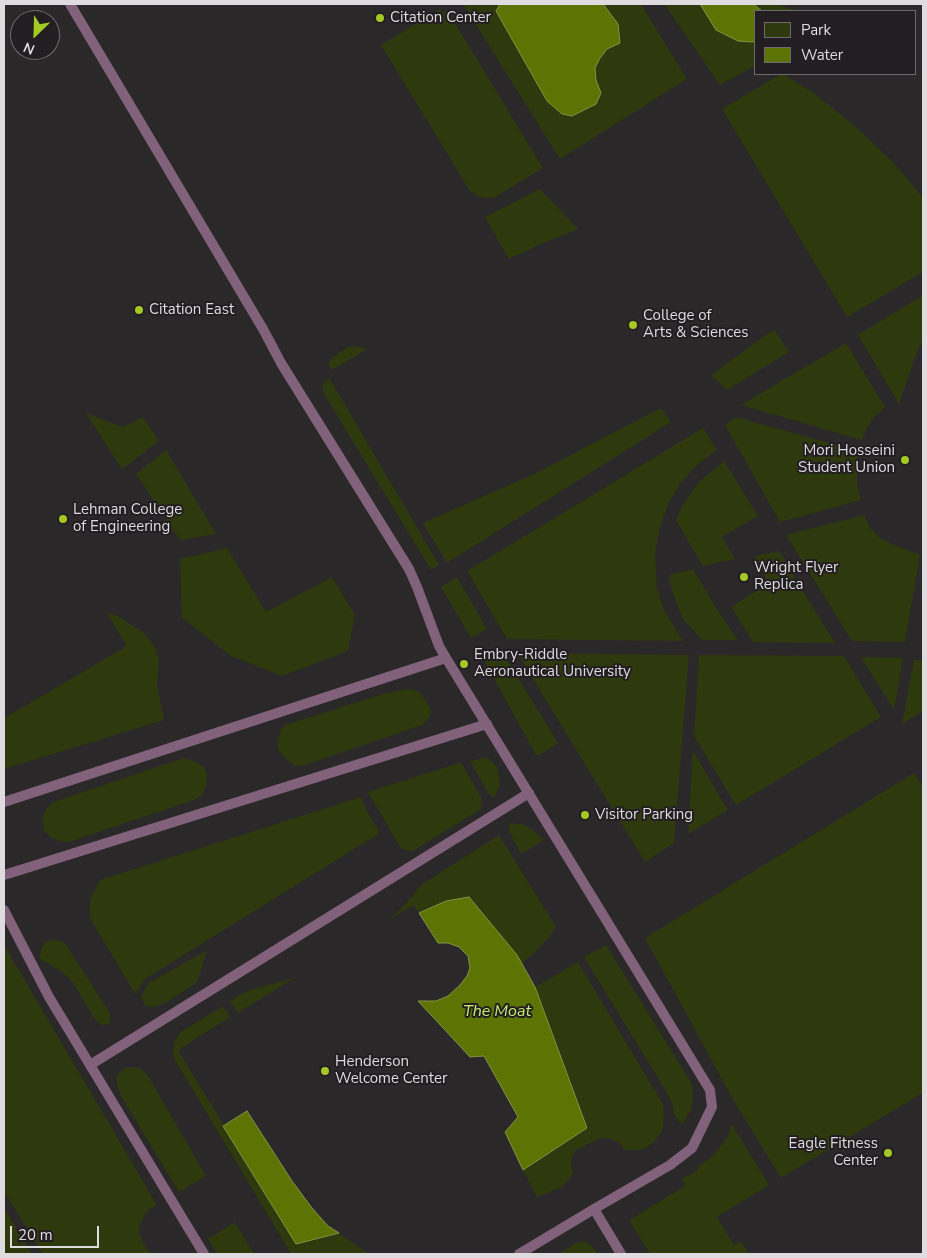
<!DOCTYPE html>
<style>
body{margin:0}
#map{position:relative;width:927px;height:1258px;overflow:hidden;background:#2b282a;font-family:"Nunito Sans",sans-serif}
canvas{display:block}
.frame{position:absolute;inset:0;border:5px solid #dedcde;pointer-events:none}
.legend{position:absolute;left:754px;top:10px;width:162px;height:65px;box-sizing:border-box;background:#221e21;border:1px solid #6d6a6d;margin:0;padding:6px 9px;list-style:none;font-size:15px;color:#dedcde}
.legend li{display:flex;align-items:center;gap:10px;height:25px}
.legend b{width:25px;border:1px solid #6d6a6d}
.north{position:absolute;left:10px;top:10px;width:50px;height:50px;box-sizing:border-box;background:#221e21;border:1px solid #6d6a6d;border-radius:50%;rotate:204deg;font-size:14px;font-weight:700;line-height:20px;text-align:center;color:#dedcde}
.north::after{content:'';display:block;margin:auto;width:18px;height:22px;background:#a4c824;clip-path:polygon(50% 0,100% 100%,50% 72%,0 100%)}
.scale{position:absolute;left:10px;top:1226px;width:89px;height:22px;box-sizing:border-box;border:2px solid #dedcde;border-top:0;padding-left:6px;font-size:15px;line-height:18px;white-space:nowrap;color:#dedcde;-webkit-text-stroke:4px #221e21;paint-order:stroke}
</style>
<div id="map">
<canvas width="927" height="1258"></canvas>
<div class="frame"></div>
<ul class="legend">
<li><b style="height:14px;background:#2e390e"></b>Park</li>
<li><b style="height:14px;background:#5d7304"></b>Water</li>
</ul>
<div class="north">N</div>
<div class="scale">20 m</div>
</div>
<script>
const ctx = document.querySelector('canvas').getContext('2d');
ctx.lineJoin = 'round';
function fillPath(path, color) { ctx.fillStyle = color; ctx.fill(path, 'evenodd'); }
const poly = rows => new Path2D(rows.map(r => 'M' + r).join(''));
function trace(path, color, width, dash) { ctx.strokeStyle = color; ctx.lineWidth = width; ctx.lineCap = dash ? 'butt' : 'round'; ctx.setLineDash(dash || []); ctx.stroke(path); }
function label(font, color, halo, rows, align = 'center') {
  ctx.font = font + ' "Nunito Sans",sans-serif'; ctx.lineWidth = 4; ctx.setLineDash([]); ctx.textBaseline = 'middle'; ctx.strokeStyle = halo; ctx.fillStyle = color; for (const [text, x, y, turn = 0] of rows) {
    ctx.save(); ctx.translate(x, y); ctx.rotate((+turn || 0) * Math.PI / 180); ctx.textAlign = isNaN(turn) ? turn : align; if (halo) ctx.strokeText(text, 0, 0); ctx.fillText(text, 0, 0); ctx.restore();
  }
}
const green = poly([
 [463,4,641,4,687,79,560,159],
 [664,4,775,4,797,11,756,11,756,65,720,85],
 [440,9,442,13,447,10,543,168,495,197,487,198,479,197,470,191,381,45],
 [781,74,783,74,815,94,855,126,894,163,923,198,923,272,847,317,722,109],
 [540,189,578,229,539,245,509,259,485,217],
 [923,295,923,340,917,352,899,404,858,335],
 [774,329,789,352,727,390,711,375],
 [846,343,885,407,872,420,866,430,862,440,741,405],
 [354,346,367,349,332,370,328,363,332,358,348,347],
 [330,379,439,565,431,570,326,397,323,390,322,384],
 [661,408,671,422,447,563,423,523,536,473],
 [86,413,123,427,143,417,159,441,122,469],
 [736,417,858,451,857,465,857,486,861,500,780,522,725,425],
 [703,428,717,450,697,465,680,484,668,504,660,527,655,552,657,588,664,610,683,641,507,639,467,571],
 [166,450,216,534,180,540,136,474],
 [724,461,758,516,722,537,735,559,703,566,676,520,682,506,698,483],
 [864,515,870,528,880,538,894,545,920,555,905,642,852,641,786,535],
 [227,548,266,612,332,577,355,615,348,651,282,676,231,656,182,618,180,559],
 [779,551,790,570,835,643,753,642,731,607,769,583,754,556],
 [693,569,718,611,738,640,702,640,683,619,672,591,669,575],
 [457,577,487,629,471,638,441,587],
 [106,612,117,616,143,632,155,647,159,661,157,685,164,720,4,769,4,718,127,646],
 [502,652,558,743,539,755,536,755,535,753,480,653],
 [517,653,689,655,674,843,645,862],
 [699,655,844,656,881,717,736,805,694,736],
 [861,657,903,658,894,710],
 [914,660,923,660,923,711,902,724],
 [408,689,418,691,427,702,431,711,429,718,422,725,305,765,295,766,286,759,279,751,277,744,281,730,285,725,390,692],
 [693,751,728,810,688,834],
 [487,757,497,767,500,785,494,798,488,793,470,761],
 [184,758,192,760,203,766,207,774,206,786,202,795,194,800,69,842,60,841,50,837,44,830,42,820,46,809,53,802],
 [459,763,462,764,482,799,481,809,413,851,404,850,400,847,368,792],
 [914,773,923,787,923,1093,781,1178,731,1096,645,938],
 [361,797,367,811,380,833,145,979,135,994,90,918,90,900,100,880],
 [510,823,522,824,534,831,544,840,521,854,509,831],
 [499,835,556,927,548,939,532,955,521,964,516,955,446,901,419,913,414,905,388,920,405,905,421,885],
 [57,940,65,943,110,1013,110,1020,109,1024,101,1025,95,1019,72,981,62,972,40,959,40,955,42,947,47,941],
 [4,945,157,1205,149,1209,144,1216,141,1223,139,1232,142,1241,150,1253,154,1254,43,1254,4,1191],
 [606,945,692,1084,693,1098,691,1110,682,1125,674,1114,673,1106,667,1093,584,957],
 [207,950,198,980,195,984,165,1003,153,1007,145,1006,141,997,149,983],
 [578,962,663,1104,664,1119,662,1131,654,1142,643,1150,624,1150,621,1144,609,1138,601,1138,576,1150,572,1157,571,1168,574,1174,562,1187,537,1197,523,1170,587,1128,535,987],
 [294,978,238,1013,230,1001,241,994,254,989],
 [223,1006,230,1017,178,1050,296,1244,339,1233,369,1254,291,1254,175,1060,173,1052,175,1040,182,1031],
 [133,1067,141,1069,148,1076,206,1176,179,1192,121,1096,117,1085,117,1075,125,1068],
 [731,1123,769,1185,717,1217,734,1245,741,1241,749,1254,650,1254,630,1222,631,1219,685,1186,682,1179,698,1170,697,1167,712,1157,726,1139,730,1131],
 [4,1208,32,1254,4,1254],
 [235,1222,254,1254,217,1254,208,1239],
 [583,1241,590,1244,598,1254,559,1254,574,1244]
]);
const water = poly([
 [500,4,603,4,618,24,620,43,607,49,600,58,595,68,596,80,601,93,596,104,572,116,562,114,547,101,496,11,500,4],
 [700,4,753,4,762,11,756,11,756,41,752,42,738,41,716,30,700,4],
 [469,897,517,955,535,987,587,1128,523,1170,505,1132,518,1117,484,1056,470,1057,418,1001,436,1001,448,996,460,985,467,976,470,968,468,956,459,947,448,943,438,943,419,913,446,901,469,897],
 [247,1111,292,1181,312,1208,328,1226,339,1233,296,1244,223,1126,247,1111]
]);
const lane = poly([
 [70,4,263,329,281,363,409,569,417,587,439,646,446,658,710,1090,712,1107,692,1148,670,1165,594,1209,519,1254],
 [4,802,446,658],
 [4,875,487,724],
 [4,910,49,997,204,1254],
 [90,1065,529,793],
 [594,1209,621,1254]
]);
const markers = [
 [380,18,5,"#a4c824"],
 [139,310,5,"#a4c824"],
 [633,325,5,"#a4c824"],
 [905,460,5,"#a4c824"],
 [63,519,5,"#a4c824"],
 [744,577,5,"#a4c824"],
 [464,664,5,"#a4c824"],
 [585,815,5,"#a4c824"],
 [325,1071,5,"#a4c824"],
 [888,1153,5,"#a4c824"]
];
const poiNames = [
 ["Citation Center",390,18],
 ["Citation East",149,310],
 ["College of",643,316],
 ["Arts & Sciences",643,333],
 ["Mori Hosseini",895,451,"right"],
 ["Student Union",895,468,"right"],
 ["Lehman College",73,510],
 ["of Engineering",73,527],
 ["Wright Flyer",754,568],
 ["Replica",754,585],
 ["Embry-Riddle",474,655],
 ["Aeronautical University",474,672],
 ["Visitor Parking",595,815],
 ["Henderson",335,1062],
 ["Welcome Center",335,1079],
 ["Eagle Fitness",878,1144,"right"],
 ["Center",878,1161,"right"]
];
const waterNames = [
 ["The Moat",497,1012]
];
fillPath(green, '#2e390e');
fillPath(water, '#5d7304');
trace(water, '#849245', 1);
trace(lane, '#82617a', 10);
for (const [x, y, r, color] of markers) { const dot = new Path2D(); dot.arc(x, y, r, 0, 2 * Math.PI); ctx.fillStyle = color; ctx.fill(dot); trace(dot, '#221e21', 2); }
label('15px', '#dedcde', '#221e21', poiNames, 'left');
label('italic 16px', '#cbec71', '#221e21', waterNames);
</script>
